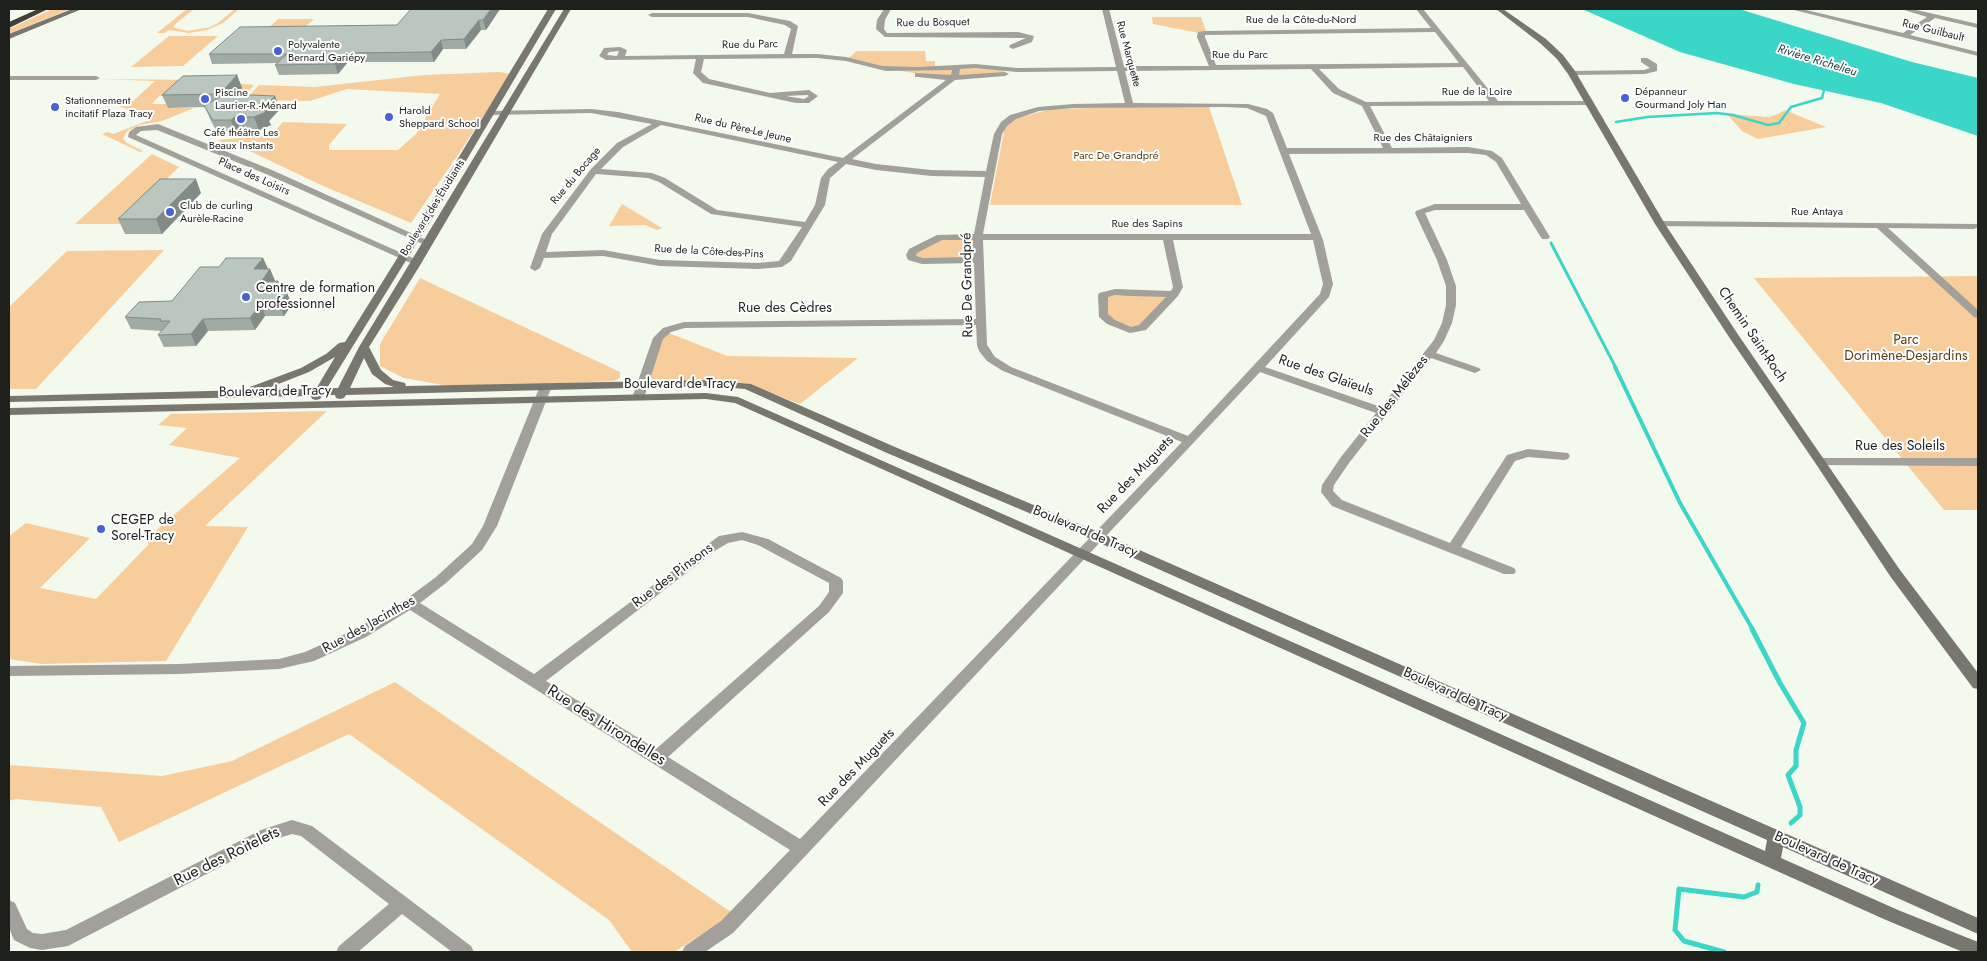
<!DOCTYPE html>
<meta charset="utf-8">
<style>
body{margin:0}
#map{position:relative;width:1987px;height:961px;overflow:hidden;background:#f3f9ed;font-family:Jost,sans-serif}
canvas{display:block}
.frame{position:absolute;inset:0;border:10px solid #1e201c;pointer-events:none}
</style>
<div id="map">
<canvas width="1987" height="961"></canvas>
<div class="frame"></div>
</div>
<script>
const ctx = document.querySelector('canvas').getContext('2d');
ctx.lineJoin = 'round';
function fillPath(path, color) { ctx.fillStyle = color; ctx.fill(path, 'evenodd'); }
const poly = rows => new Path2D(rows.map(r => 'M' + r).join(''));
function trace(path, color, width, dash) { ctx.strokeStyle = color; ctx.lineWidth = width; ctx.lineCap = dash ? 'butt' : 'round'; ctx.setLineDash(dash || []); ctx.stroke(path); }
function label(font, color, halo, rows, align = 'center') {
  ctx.font = font + ' Jost,sans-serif'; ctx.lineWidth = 4; ctx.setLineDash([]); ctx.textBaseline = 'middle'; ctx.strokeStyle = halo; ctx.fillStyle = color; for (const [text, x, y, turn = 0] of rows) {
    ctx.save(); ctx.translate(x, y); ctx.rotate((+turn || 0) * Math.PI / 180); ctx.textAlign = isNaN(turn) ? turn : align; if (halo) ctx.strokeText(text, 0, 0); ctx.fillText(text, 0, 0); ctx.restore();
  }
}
const green = poly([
 [52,9,70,9,9,34,9,29],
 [187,9,194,9,173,26,175,28,188,31,210,27,218,23,235,9,239,9,223,23,207,30,189,33,169,30,165,33,157,33],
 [1152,17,1201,17,1206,31,1199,33,1153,24],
 [278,19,314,19,304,28,267,29],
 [169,36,218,36,183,66,131,67],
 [857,51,925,51,926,61,935,61,935,68,880,67,847,59],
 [961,67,1006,70,1004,72,976,76,934,76,888,69],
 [499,72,510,74,462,149,411,223,321,185,233,143,230,145,217,140,240,138,243,136,270,136,283,122,347,124,329,145,329,150,398,150,416,134,440,94,347,89,310,101,245,100,259,85,315,87,424,75],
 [102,79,204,80,254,85,242,98,159,96,152,104,172,104,169,108,194,108,162,121,140,125,127,131,123,139,126,141,125,142,143,151,140,152,102,134,108,132,113,134,152,119,119,106,123,103,131,103,155,81],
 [1131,107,1209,107,1242,205,990,205,1005,126,1014,119,1051,109],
 [1785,110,1826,127,1758,139,1742,131,1727,114,1769,117,1778,114],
 [152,154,179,167,121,224,75,224],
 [622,204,662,228,657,230,645,225,609,226],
 [978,237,976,259,922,260,915,257,915,251,938,239],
 [164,250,36,389,9,389,9,307,67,251],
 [1978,276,1978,510,1944,510,1754,278],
 [420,278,620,372,620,378,614,381,494,386,443,385,404,378,380,366,380,344],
 [1108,293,1172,296,1141,326,1130,330,1108,318],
 [669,333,727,356,858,358,800,404,744,383,728,381,647,382,663,336],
 [327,411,205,526,248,527,166,661,41,664,9,659,9,536,26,523,90,538,40,588,96,599,149,544,145,540,240,458,169,445,187,428,158,425,171,414],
 [395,682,731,912,718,924,674,952,632,952,609,920,349,734,119,842,101,807,16,799,9,801,9,765,162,776,232,761]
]);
const water = poly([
 [1582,9,1739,9,1912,62,1978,78,1978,136,1881,103,1794,84,1680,52]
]);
const streamFar3 = poly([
 [1616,122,1647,117,1717,113,1733,115,1768,125,1779,123,1791,107,1822,98,1825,86]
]);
const streamFar2 = poly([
 [1551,243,1616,368]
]);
const streamFar1 = poly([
 [1615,367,1680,503,1753,630]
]);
const stream = poly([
 [1752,629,1780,683,1804,723,1796,750,1796,766,1788,775,1800,807,1800,815,1791,823],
 [1724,952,1684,941,1675,930,1679,889,1744,897,1757,892,1758,885]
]);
const street = poly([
 [884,9,891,9,885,20,884,29,887,33,1018,32,1034,36,1032,42,1013,49,1009,47,1010,45,1026,38,885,37,876,29,877,20,884,9],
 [1102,9,1109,9,1124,66,1209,66,1197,37,1198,32,1205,31,1431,28,1416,9,1423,9,1498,101,1592,101,1593,103,1589,105,1370,106,1392,148,1468,147,1492,151,1502,158,1550,237,1548,239,1542,239,1524,210,1435,210,1425,213,1447,260,1456,286,1456,305,1452,323,1444,341,1436,353,1479,368,1481,370,1475,373,1431,358,1349,463,1334,485,1333,491,1342,500,1450,543,1507,455,1528,449,1568,453,1570,456,1568,459,1564,460,1528,457,1515,461,1461,547,1514,568,1516,571,1514,574,1504,574,1332,506,1321,492,1322,485,1341,457,1376,413,1260,372,733,933,705,952,682,952,685,946,721,921,790,850,410,610,366,637,314,661,279,669,179,674,9,676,9,666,179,664,279,659,305,652,356,629,405,600,436,577,472,544,483,526,540,386,546,383,552,386,497,526,482,550,446,583,420,603,534,674,719,536,742,532,768,539,841,578,843,581,843,593,829,612,668,757,800,839,1182,442,1003,371,987,361,979,351,977,345,976,325,685,328,671,332,663,339,644,398,642,400,634,400,632,398,653,338,663,328,684,322,976,319,974,263,922,264,908,260,906,255,909,249,937,235,974,234,985,177,931,176,876,170,846,164,830,178,825,205,791,261,782,267,758,269,660,266,603,256,544,258,540,268,535,271,530,268,542,234,591,169,617,143,652,124,591,113,491,115,487,113,491,111,591,109,618,112,843,158,946,80,918,77,915,77,915,73,951,75,952,70,886,71,846,61,817,58,704,59,701,72,709,79,770,93,809,90,818,96,809,103,796,103,703,83,693,73,696,59,606,60,599,56,604,48,620,47,627,50,625,56,784,54,791,29,785,25,748,17,652,17,648,15,652,13,748,13,790,21,798,26,792,54,817,54,846,57,882,66,918,67,975,64,1017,68,1116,67,1102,9],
 [1435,32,1459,63,1216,65,1205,37,1205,35,1435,32],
 [619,51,617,56,607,55,609,52,619,51],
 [1463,67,1489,101,1366,102,1339,89,1319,69,1463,67],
 [975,68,1017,72,1117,71,1125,103,1073,104,1038,107,1010,115,1001,122,994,134,986,171,931,170,876,164,852,159,955,80,1005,76,1009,74,1005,72,959,75,960,69,975,68],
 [1311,69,1333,93,1362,106,1383,148,1287,148,1273,113,1267,109,1248,104,1133,103,1125,71,1311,69],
 [807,95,809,96,804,99,786,96,807,95],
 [1225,107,1247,108,1266,116,1311,234,983,234,1002,134,1007,126,1016,119,1039,111,1073,108,1225,107],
 [661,125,838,162,828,169,821,178,815,205,805,222,717,210,665,178,652,173,601,169,623,147,661,125],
 [1468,153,1486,155,1496,162,1521,204,1435,204,1416,211,1415,213,1437,260,1446,286,1446,305,1442,323,1434,340,1381,407,1265,367,1329,297,1333,284,1323,240,1289,154,1468,153],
 [596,174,648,178,659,182,711,214,802,227,779,261,758,263,660,260,603,250,546,252,552,234,596,174],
 [942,240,973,240,974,257,923,258,916,256,917,253,942,240],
 [983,240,1163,240,1173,287,1171,291,1115,289,1099,293,1098,295,1099,317,1107,324,1130,333,1146,330,1178,296,1183,287,1173,240,1313,240,1323,284,1320,294,1188,436,1011,367,995,357,987,345,983,240],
 [1115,295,1132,296,1166,297,1139,325,1131,327,1115,320,1108,314,1108,297,1115,295],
 [742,540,758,545,829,583,829,592,819,606,656,749,546,681,716,550,728,543,742,540],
 [1790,9,1802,9,1903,33,1927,17,1901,9,1912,9,1978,24,1978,28,1935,18,1910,35,1978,52,1978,56,1790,9],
 [1641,58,1647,58,1657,64,1657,71,1645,74,1572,75,1568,73,1572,71,1644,70,1650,68,1641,62,1641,58],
 [9,76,96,76,100,78,96,80,9,80,9,76],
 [158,124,272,170,433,243,428,246,425,245,266,174,157,130,141,131,136,135,422,262,417,265,413,264,128,137,129,132,136,127,158,124],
 [1660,221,1977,224,1978,227,1974,229,1888,228,1978,310,1978,318,1974,317,1877,228,1657,226,1657,222,1660,221],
 [1821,458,1978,458,1978,466,1817,465,1815,462,1817,459,1821,458],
 [292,820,312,826,471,946,474,952,452,952,402,914,358,952,336,952,339,946,389,904,301,836,292,834,272,840,68,946,42,950,30,948,14,940,9,928,9,900,15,903,27,929,33,933,42,934,66,930,261,830,292,820]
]);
const secondary = poly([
 [72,9,82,9,9,39,9,34,72,9],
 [548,9,556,9,431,220,327,388,338,388,359,347,564,9,571,9,419,267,369,347,381,370,393,380,405,383,406,386,709,380,751,384,895,447,1103,534,1978,918,1978,934,1783,847,1781,858,1898,910,1978,942,1978,952,1963,952,1886,920,735,403,706,399,9,415,9,408,706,393,738,397,1765,851,1767,840,1093,540,887,453,745,389,709,386,346,395,344,398,340,399,336,398,335,395,323,395,320,399,316,400,312,399,311,396,9,402,9,396,249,390,250,387,301,368,326,354,339,343,345,342,421,220,548,9],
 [335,357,316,389,263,390,309,372,335,357],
 [364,358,372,374,385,384,394,387,350,388,364,358],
 [1496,9,1503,9,1546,39,1563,55,1575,71,1665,224,1739,336,1900,570,1978,673,1978,689,1973,688,1890,576,1816,464,1729,337,1655,224,1568,74,1557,59,1540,43,1496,9]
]);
const highway = poly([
 [38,9,48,9,9,28,9,22,38,9]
]);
const wall = poly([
 [500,9,486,30,481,30,466,49,443,49,434,62,348,62,338,74,279,75,275,65,277,63,212,64,209,54],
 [237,75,242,88,236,95,280,109,269,121,271,125,259,130,240,130,236,133,218,134,210,119,205,107,168,108,162,95],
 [201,193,162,234,125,234,118,219],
 [263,258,268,269,270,269,275,281,274,281,292,304,284,316,265,316,255,330,208,331,196,346,164,347,158,335,162,331,131,329,125,317,172,301,219,267]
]);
const shadedWall = poly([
 [491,9,500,9,486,30,483,20],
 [479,20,481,30,466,49,464,39],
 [441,40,443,49,434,62,431,52],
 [346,53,348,62,338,74,335,64],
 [237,75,242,88,225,107,220,94],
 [275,96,280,109,269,121,271,125,259,130,254,117,263,109],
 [235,117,240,130,236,133,231,120],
 [196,179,201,193,162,234,156,219],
 [263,258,268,269,254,269],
 [270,269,275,281,265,293,261,282],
 [278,281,283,293,274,305,269,293],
 [287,293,292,304,284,316,279,304],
 [261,304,265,316,255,330,250,318],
 [203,319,208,331,196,346,191,334]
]);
const building = poly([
 [411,9,491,9,483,20,479,20,464,39,441,40,431,52,346,53,335,64,275,65,287,54,209,54,240,27,397,25,411,9],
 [237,75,220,94,162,95,183,76,237,75],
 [225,94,275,96,263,109,266,112,254,117,235,117,231,120,213,120,204,106,225,94],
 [160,179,196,179,156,219,118,219,160,179],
 [226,258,263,258,254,269,270,269,261,282,278,281,269,293,287,293,279,304,261,304,250,318,203,319,191,334,158,335,170,321,160,321,161,319,125,317,139,302,172,301,200,267,219,267,226,258]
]);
const markers = [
 [278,51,5,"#4862d6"],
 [1625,98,5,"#4862d6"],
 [205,99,5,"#4862d6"],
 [55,107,5,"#4862d6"],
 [389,117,5,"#4862d6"],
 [241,119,5,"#4862d6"],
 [170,212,5,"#4862d6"],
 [246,297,5,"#4862d6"],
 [101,529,5,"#4862d6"]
];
const farStreetnames = [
 ["Rue de la Côte-du-Nord",1301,20],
 ["Rue du Bosquet",933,23,-1],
 ["Rue Guilbault",1933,31,14],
 ["Rue du Parc",750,45,-1],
 ["Rue Marquette",1128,54,75],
 ["Rue du Parc",1240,55],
 ["Rue de la Loire",1477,92],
 ["Rue du Père-Le Jeune",743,129,13],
 ["Rue des Châtaigniers",1423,138],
 ["Rue du Bocage",576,176,-50],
 ["Place des Loisirs",254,177,24],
 ["Boulevard des Étudiants",433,208,-58],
 ["Rue Antaya",1817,212],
 ["Rue des Sapins",1147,224],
 ["Rue de la Côte-des-Pins",709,252,3]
];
const farPoinames = [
 ["Polyvalente",288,45],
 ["Bernard Gariépy",288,58],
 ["Dépanneur",1635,92],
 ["Gourmand Joly Han",1635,105],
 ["Piscine",215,93],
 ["Laurier-R.-Ménard",215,106],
 ["Stationnement",65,101],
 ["incitatif Plaza Tracy",65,114],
 ["Harold",399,111],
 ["Sheppard School",399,124],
 ["Café théâtre Les",241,133,"center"],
 ["Beaux Instants",241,146,"center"],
 ["Club de curling",180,206],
 ["Aurèle-Racine",180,219]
];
const farParknames = [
 ["Parc De Grandpré",1116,156]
];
const farWaternames = [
 ["Rivière Richelieu",1817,61,17]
];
const streetNames = [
 ["Rue De Grandpré",968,285,-91],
 ["Rue des Cèdres",785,309],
 ["Chemin Saint-Roch",1752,335,56],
 ["Rue des Glaïeuls",1326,376,19],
 ["Boulevard de Tracy",680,385],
 ["Boulevard de Tracy",275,392,-1],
 ["Rue des Mélèzes",1395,397,-52],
 ["Rue des Soleils",1900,447],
 ["Rue des Muguets",1136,475,-46],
 ["Boulevard de Tracy",1085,532,23],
 ["Rue des Pinsons",673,576,-37],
 ["Rue des Jacinthes",369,625,-29],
 ["Boulevard de Tracy",1455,695,24],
 ["Rue des Muguets",857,768,-46],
 ["Boulevard de Tracy",1826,859,24]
];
const poiNames = [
 ["Centre de formation",256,289],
 ["professionnel",256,305],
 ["CEGEP de",111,521],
 ["Sorel-Tracy",111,537]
];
const parkNames = [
 ["Parc",1906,341],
 ["Dorimène-Desjardins",1906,357]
];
const nearStreetnames = [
 ["Rue des Hirondelles",606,726,32],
 ["Rue des Roitelets",227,857,-26]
];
fillPath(green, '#f7ce9b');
fillPath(water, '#3ad6c7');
trace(streamFar3, '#3ad6c7', 2.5);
trace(streamFar2, '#3ad6c7', 3);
trace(streamFar1, '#3ad6c7', 4);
trace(stream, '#3ad6c7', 5);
fillPath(street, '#a1a09a');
fillPath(secondary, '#78776f');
fillPath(highway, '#434136');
fillPath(wall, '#a0aba4');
fillPath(shadedWall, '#828b86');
fillPath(building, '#bac7bf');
trace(building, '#828b86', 1);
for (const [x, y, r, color] of markers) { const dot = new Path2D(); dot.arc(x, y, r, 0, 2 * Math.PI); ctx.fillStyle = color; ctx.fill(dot); trace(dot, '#fff', 2); }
label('11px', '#1e201c', '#fff', farStreetnames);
label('11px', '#1e201c', '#fff', farPoinames, 'left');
label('11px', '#583e1a', '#fff', farParknames);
label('italic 12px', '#1f3734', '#fff', farWaternames);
label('14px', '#1e201c', '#fff', streetNames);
label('14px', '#1e201c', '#fff', poiNames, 'left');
label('14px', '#583e1a', '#fff', parkNames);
label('16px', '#1e201c', '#fff', nearStreetnames);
</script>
